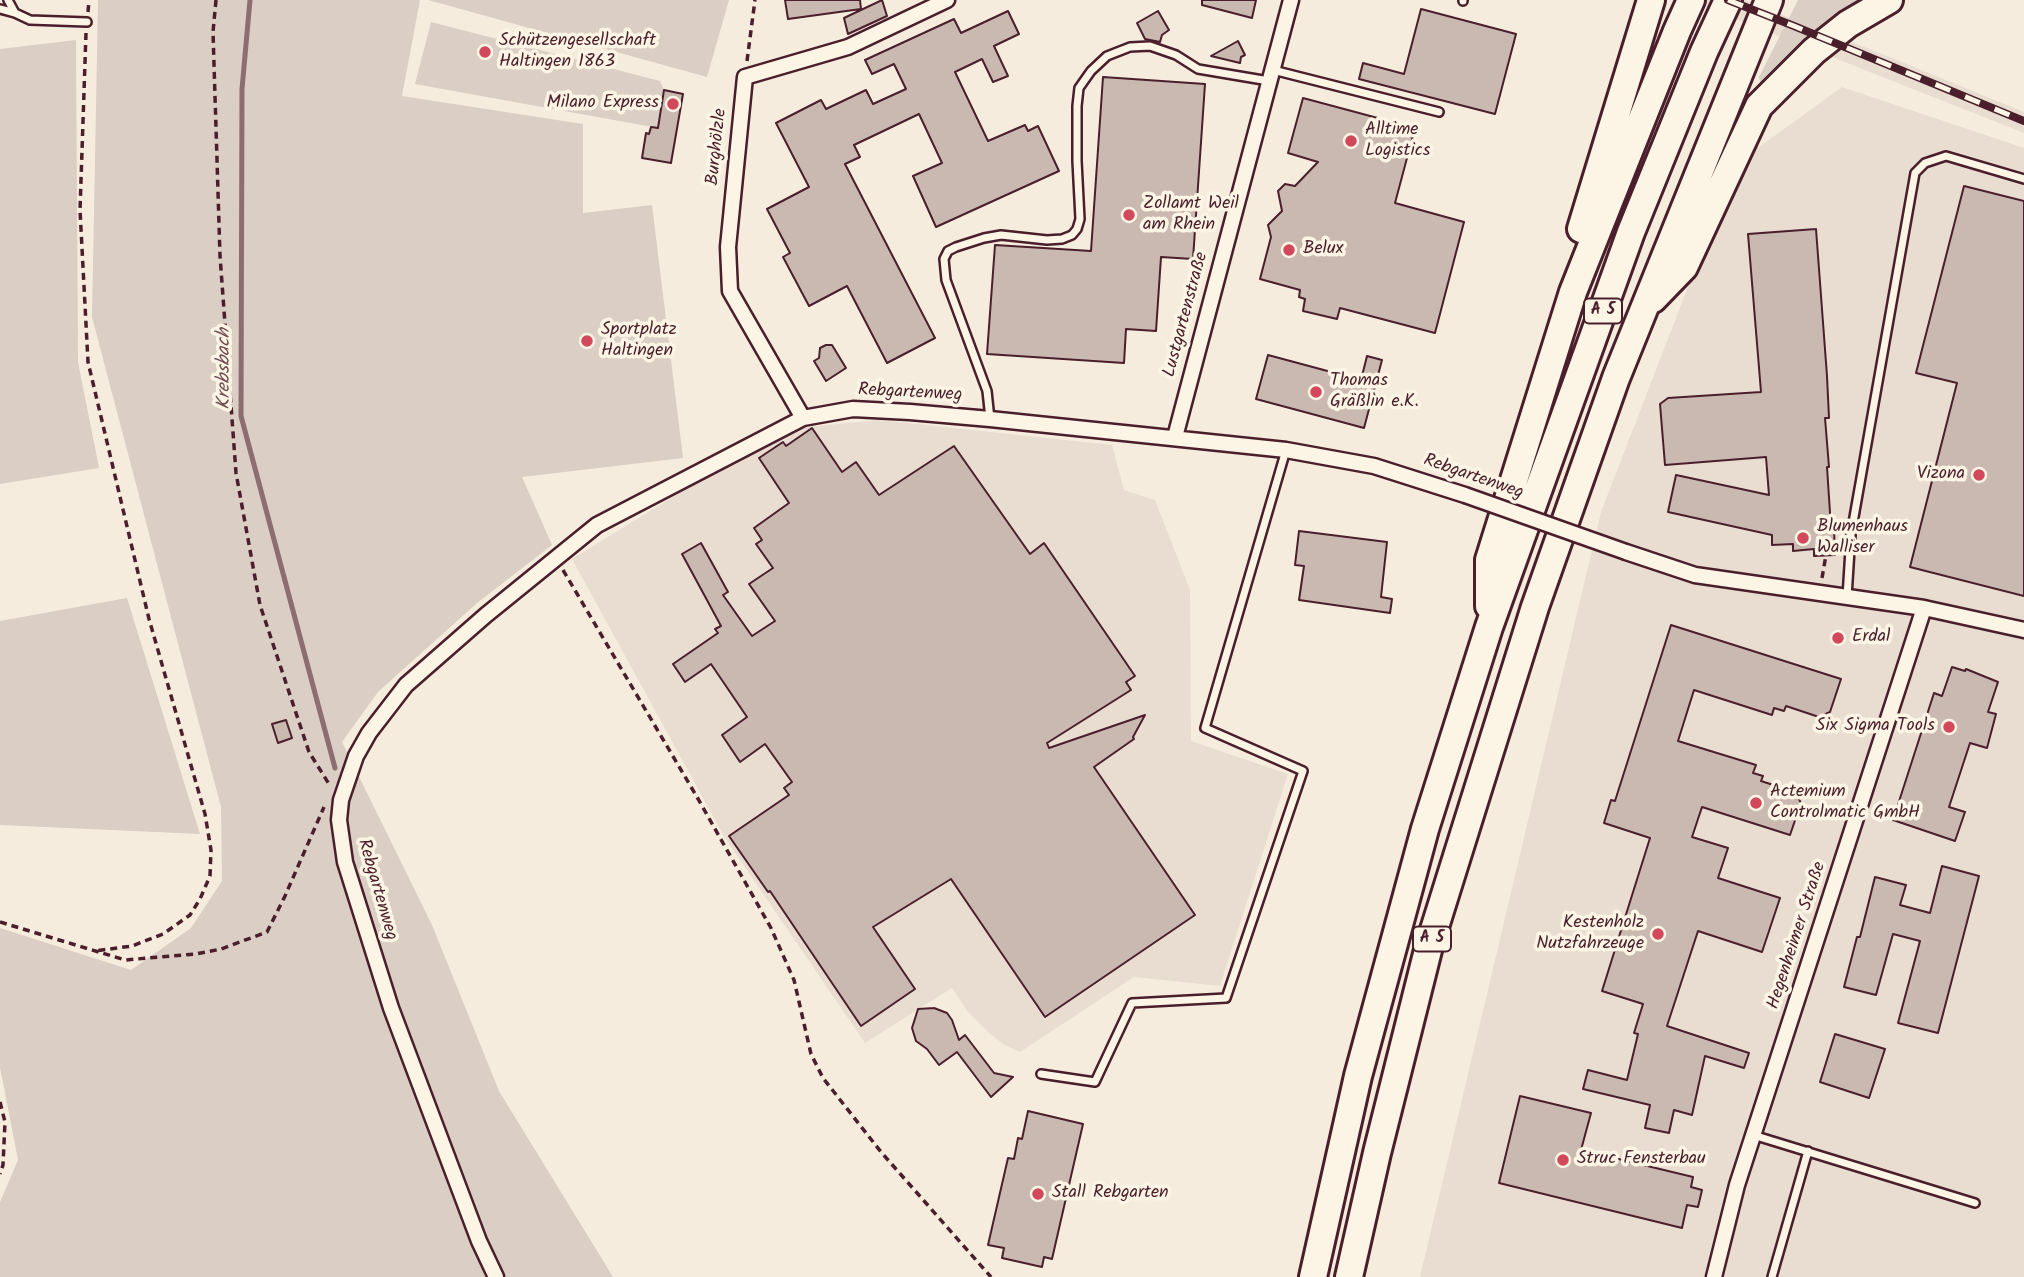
<!DOCTYPE html>
<meta charset="utf-8">
<style>
body{margin:0}
canvas{display:block;background:#f5ecde}
</style>
<canvas width="2024" height="1277"></canvas>
<script>
const ctx = document.querySelector('canvas').getContext('2d');
ctx.lineJoin = 'round';
function fillPath(path, color) { ctx.fillStyle = color; ctx.fill(path, 'evenodd'); }
const poly = rows => new Path2D(rows.map(r => 'M' + r).join(''));
function trace(path, color, width, dash) { ctx.strokeStyle = color; ctx.lineWidth = width; ctx.lineCap = dash ? 'butt' : 'round'; ctx.setLineDash(dash || []); ctx.stroke(path); }
function label(font, color, halo, rows, align = 'center') {
  ctx.font = font + ' Kalam,sans-serif'; ctx.lineWidth = 7; ctx.setLineDash([]); ctx.textBaseline = 'middle'; ctx.strokeStyle = halo; ctx.fillStyle = color; for (const [text, x, y, turn = 0] of rows) {
    ctx.save(); ctx.translate(x, y); ctx.rotate((+turn || 0) * Math.PI / 180); ctx.textAlign = isNaN(turn) ? turn : align; if (halo) ctx.strokeText(text, 0, 0); ctx.fillText(text, 0, 0); ctx.restore();
  }
}
const built = poly([
 [1688,0,1745,0,1892,58,2024,112,2024,133],
 [1842,87,2024,148,2024,1277,1420,1277,1601,512,1705,243,1755,150],
 [879,420,1112,445,1124,490,1155,500,1190,590,1191,741,1288,774,1220,986,1134,977,1020,1052,1003,1044,987,1031,968,1012,952,988,865,1043,725,838,572,559,681,492,807,427]
]);
const green = poly([
 [98,0,420,0,402,96,583,124,583,213,652,205,683,458,522,477,552,545,477,603,378,692,342,742,432,925,499,1091,613,1277,0,1277,0,1202,18,1160,0,1067,0,928,131,970,191,928,222,881,221,807,92,317],
 [428,0,729,0,707,77],
 [1798,0,1872,0,1796,48,1761,85,1759,77],
 [431,22,660,81,664,90,658,128,415,84],
 [76,40,78,362,99,468,0,484,0,49],
 [127,598,200,834,0,825,0,621]
]);
const stream = poly([
 [250,0,242,89,241,416,335,768]
]);
const building = poly([
 [785,0,860,0,861,9,788,19,785,0],
 [882,0,887,16,848,34,844,18,882,0],
 [1202,0,1256,0,1252,18,1202,5,1202,0],
 [1421,9,1516,34,1495,114,1359,79,1363,63,1404,74,1421,9],
 [1008,11,1019,34,994,46,1008,76,993,82,982,59,955,72,988,141,1025,125,1028,131,1038,126,1059,171,936,227,913,176,942,163,919,114,854,145,860,157,845,164,935,338,887,363,847,286,809,306,783,257,790,253,767,209,809,187,776,123,821,100,826,109,866,90,873,104,906,89,894,64,872,74,865,60,954,19,961,33,1008,11],
 [1158,11,1169,30,1162,35,1160,42,1145,39,1137,23,1158,11],
 [1238,41,1245,55,1241,57,1240,63,1211,56,1238,41],
 [1103,77,1205,84,1193,259,1161,257,1156,331,1126,329,1124,363,987,354,995,245,1091,251,1103,77],
 [664,90,683,94,671,163,642,158,646,133,649,134,651,127,658,128,664,90],
 [1303,98,1415,128,1395,203,1464,222,1435,333,1340,308,1337,319,1303,311,1305,299,1299,297,1300,290,1260,279,1271,237,1268,225,1282,211,1278,191,1285,184,1295,186,1318,162,1288,153,1303,98],
 [1964,186,2024,201,2024,596,1910,567,1957,383,1916,373,1964,186],
 [1816,229,1827,376,1829,418,1825,418,1829,467,1827,467,1831,528,1834,527,1835,555,1814,556,1814,549,1793,551,1793,544,1772,545,1772,535,1668,512,1676,475,1769,495,1766,457,1665,465,1660,404,1668,398,1761,392,1748,234,1816,229],
 [826,345,832,345,846,368,826,381,814,361,819,358,820,348,826,345],
 [1268,355,1361,380,1367,356,1382,360,1364,428,1256,399,1268,355],
 [812,428,842,472,856,462,879,495,954,446,1030,554,1044,543,1135,676,1126,682,1131,690,1047,743,1049,748,1145,715,1133,737,1134,739,1094,767,1195,915,1045,1017,951,879,873,927,915,989,861,1026,770,891,768,892,729,836,789,795,784,788,792,782,765,744,740,762,722,735,747,717,711,664,685,682,673,664,718,633,715,629,721,626,682,554,701,543,728,592,723,595,752,636,775,621,749,584,773,568,756,544,762,540,754,528,789,503,759,458,783,442,786,446,812,428],
 [1299,531,1387,542,1381,597,1392,599,1390,613,1299,600,1304,566,1295,565,1299,531],
 [1671,625,1841,679,1830,712,1819,717,1786,706,1784,711,1774,708,1772,715,1694,690,1678,741,1756,765,1753,773,1763,776,1761,781,1795,792,1801,803,1790,835,1702,807,1692,837,1728,848,1718,878,1780,898,1762,952,1698,931,1667,1026,1749,1053,1744,1068,1705,1056,1692,1115,1674,1110,1669,1133,1645,1128,1650,1105,1583,1089,1588,1070,1627,1080,1638,1034,1634,1033,1643,1004,1602,991,1650,838,1604,823,1611,800,1615,801,1671,625],
 [1952,667,1965,671,1966,669,1998,682,1988,712,1996,714,1987,748,1970,743,1949,807,1965,812,1955,841,1893,820,1934,693,1942,696,1952,667],
 [286,720,292,738,278,743,272,724,286,720],
 [1942,866,1979,876,1938,1033,1898,1023,1920,941,1893,934,1876,995,1844,987,1857,937,1860,937,1875,877,1906,885,1900,905,1930,913,1942,866],
 [934,1008,947,1013,952,1020,959,1040,965,1035,994,1073,1013,1077,991,1097,957,1052,939,1065,927,1049,916,1041,912,1028,918,1009,934,1008],
 [1835,1034,1885,1049,1869,1098,1820,1082,1835,1034],
 [1520,1096,1591,1113,1581,1150,1693,1177,1691,1187,1702,1190,1698,1207,1687,1205,1682,1228,1499,1183,1520,1096],
 [1028,1111,1083,1124,1052,1259,1044,1257,1042,1267,1002,1258,1004,1248,988,1245,1008,1158,1014,1159,1018,1138,1022,1139,1028,1111]
]);
const path = poly([
 [216,0,213,32,220,256,236,473,260,605,309,752,329,784],
 [88,12,89,0],
 [86,33,80,210,88,362,149,619,205,814,211,850,210,876,200,899,190,915,163,934,132,946,95,951],
 [747,61,755,0],
 [563,570,697,797,771,928,794,980,811,1054,823,1078,881,1152,991,1277],
 [1822,578,1826,555],
 [0,922,125,960,196,954,221,949,267,932,285,896,324,807],
 [0,1102,5,1122,3,1165,0,1174]
]);
const service = poly([
 [8,0,15,13,30,20,87,22],
 [1463,0,1463,1],
 [0,9,15,13],
 [1273,70,1439,112],
 [990,419,987,391,946,280,944,259,948,251,956,247,984,238,1001,235,1047,240,1062,239,1072,235,1077,229,1080,219,1077,161,1077,106,1079,88,1091,71,1107,56,1130,47,1150,46,1176,55,1198,69,1269,81],
 [1847,597,1851,534,1915,173,1925,163,1946,156,2024,179],
 [1041,1074,1095,1082,1132,1003,1226,998,1303,771,1205,728,1286,450],
 [1753,1135,1975,1203],
 [1772,1277,1808,1151]
]);
const minor = poly([
 [803,418,730,291,728,247,745,77,848,47,947,0],
 [1175,437,1291,0],
 [1626,552,1695,575,1924,608,2024,630],
 [496,1277,479,1241,391,1008,345,862,339,820,341,800,356,756,369,733,406,685,486,615,597,525,803,418,853,409,910,412,990,419,1286,450,1374,466,1465,495],
 [1714,1277,1737,1185,1924,608]
]);
const motorway = poly([
 [1581,229,1651,0],
 [1653,299,1684,267,1759,106,1814,51,1848,24,1889,0],
 [1489,606,1489,560,1573,292,1677,31,1691,0],
 [1313,1277,1358,1076,1425,829,1489,627,1631,232,1704,52,1728,0],
 [1349,1277,1377,1153,1429,946,1535,607,1616,378,1769,0]
]);
const rail = poly([
 [1728,0,1794,26,2024,121]
]);
const minorBridge = poly([
 [1465,495,1626,552]
]);
const markers = [
 [485,52,7,"#d1495b"],
 [673,104,7,"#d1495b"],
 [1351,141,7,"#d1495b"],
 [1129,215,7,"#d1495b"],
 [1289,250,7,"#d1495b"],
 [587,341,7,"#d1495b"],
 [1316,392,7,"#d1495b"],
 [1979,475,7,"#d1495b"],
 [1803,538,7,"#d1495b"],
 [1838,638,7,"#d1495b"],
 [1949,727,7,"#d1495b"],
 [1756,803,7,"#d1495b"],
 [1658,934,7,"#d1495b"],
 [1563,1160,7,"#d1495b"],
 [1038,1194,7,"#d1495b"]
];
const shields = [
 [1603,311,38],
 [1432,939,38]
];
const shieldNames = [
 ["A 5",1603,311],
 ["A 5",1432,939]
];
const poiNames = [
 ["Schützengesellschaft",499,42],
 ["Haltingen 1863",499,63],
 ["Milano Express",659,104,"right"],
 ["Alltime",1365,131],
 ["Logistics",1365,152],
 ["Zollamt Weil",1143,205],
 ["am Rhein",1143,226],
 ["Belux",1303,250],
 ["Sportplatz",601,331],
 ["Haltingen",601,352],
 ["Thomas",1330,382],
 ["Gräßlin e.K.",1330,403],
 ["Vizona",1965,475,"right"],
 ["Blumenhaus",1817,528],
 ["Walliser",1817,549],
 ["Erdal",1852,638],
 ["Six Sigma Tools",1935,727,"right"],
 ["Actemium",1770,793],
 ["Controlmatic GmbH",1770,814],
 ["Kestenholz",1644,924,"right"],
 ["Nutzfahrzeuge",1644,945,"right"],
 ["Struc Fensterbau",1577,1160],
 ["Stall Rebgarten",1052,1194]
];
const streetNames = [
 ["Burghölzle",718,147,-84],
 ["Lustgartenstraße",1187,315,-75],
 ["Rebgartenweg",910,394,3],
 ["Rebgartenweg",1473,478,19],
 ["Rebgartenweg",376,890,74],
 ["Hegenheimer Straße",1798,936,-72]
];
const waterNames = [
 ["Krebsbach",226,369,-90]
];
fillPath(built, '#e8ddd0');
fillPath(green, '#dbcec4');
trace(stream, '#8c6e70', 5);
fillPath(building, '#cab9b1');
trace(building, '#4a1f2b', 2);
trace(service, '#4a1f2b', 12);
trace(minor, '#4a1f2b', 19);
trace(motorway, '#4a1f2b', 32);
trace(path, '#4a1f2b', 3.5, [7, 5]);
trace(service, '#fcf5e5', 7);
trace(minor, '#fcf5e5', 14);
trace(motorway, '#fcf5e5', 26);
trace(rail, '#4a1f2b', 8);
trace(rail, '#fcf5e5', 5, [16]);
trace(minorBridge, '#4a1f2b', 19, []);
trace(minorBridge, '#fcf5e5', 14);
for (const [x, y, r, color] of markers) { const dot = new Path2D(); dot.arc(x, y, r, 0, 2 * Math.PI); ctx.fillStyle = color; ctx.fill(dot); trace(dot, '#fcf5e5', 2.5); }
for (const [x, y, w] of shields) { const box = new Path2D(); box.roundRect(x - w / 2, y - 12.5, w, 25, 5); ctx.fillStyle = '#fcf5e5'; ctx.fill(box); trace(box, '#4a1f2b', 2); }
label('bold 16px', '#4a1f2b', null, shieldNames);
label('18px', '#4a1f2b', '#fcf5e5', poiNames, 'left');
label('18px', '#4a1f2b', '#fcf5e5', streetNames);
label('italic 19px', '#704d53', '#fcf5e5', waterNames);
</script>
